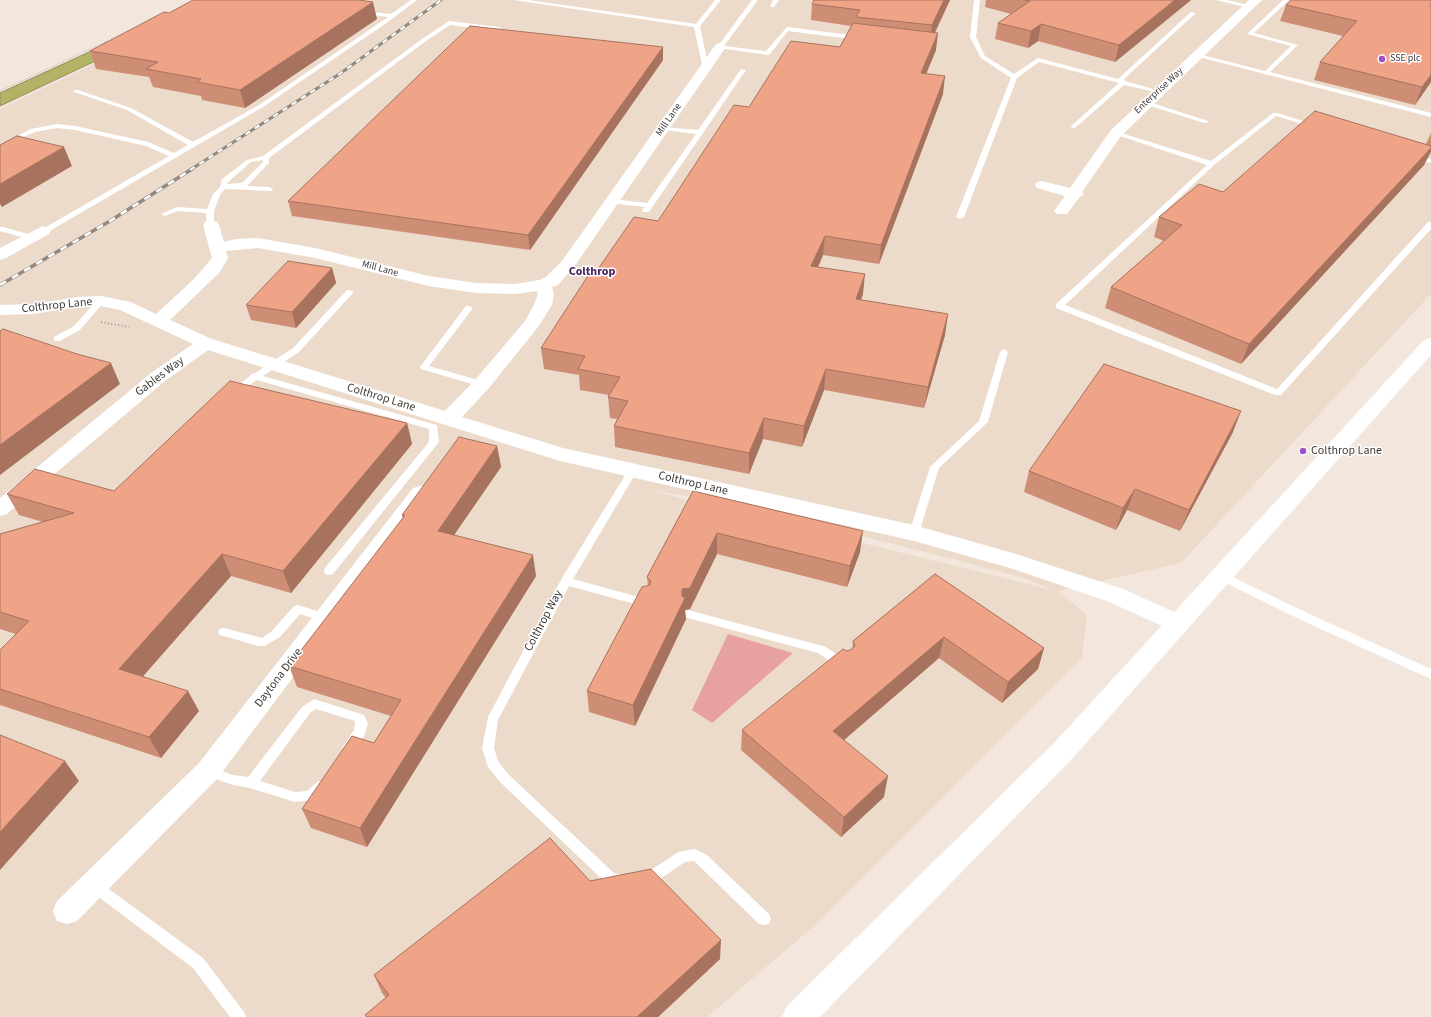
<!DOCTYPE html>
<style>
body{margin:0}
canvas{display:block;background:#f3e7dd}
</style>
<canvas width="1431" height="1017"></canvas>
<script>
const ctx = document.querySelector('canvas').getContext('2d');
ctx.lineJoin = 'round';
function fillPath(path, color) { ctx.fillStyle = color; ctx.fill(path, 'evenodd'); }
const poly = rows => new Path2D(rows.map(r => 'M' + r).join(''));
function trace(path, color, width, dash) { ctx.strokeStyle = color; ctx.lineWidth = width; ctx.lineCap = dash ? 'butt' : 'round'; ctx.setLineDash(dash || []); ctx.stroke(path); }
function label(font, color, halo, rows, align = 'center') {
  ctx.font = font + ' "Source Sans 3",sans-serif'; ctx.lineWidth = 3; ctx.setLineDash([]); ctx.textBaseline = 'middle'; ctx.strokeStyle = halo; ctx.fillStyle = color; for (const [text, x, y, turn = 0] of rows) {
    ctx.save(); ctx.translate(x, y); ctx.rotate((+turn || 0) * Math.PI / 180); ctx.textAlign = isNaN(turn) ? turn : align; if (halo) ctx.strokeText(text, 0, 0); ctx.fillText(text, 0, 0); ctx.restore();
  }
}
const built = poly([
 [227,0,1431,0,1431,294,1181,563,1058,591,1087,615,1082,657,819,922,707,1017,0,1017,0,109],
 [648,490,733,504,953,559,1027,579,1052,590]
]);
const green = poly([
 [728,634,793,653,712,723,692,710]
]);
const water = poly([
 [137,30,127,46,0,106,0,93,137,30]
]);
const pathFar1 = poly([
 [0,91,114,38]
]);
const path = poly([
 [101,322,129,327]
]);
const lane = poly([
 [411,0,417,0,388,22,263,107,46,233,40,233,39,231,169,156,146,146,75,130,57,128,35,132,23,137,20,135,21,134,31,129,57,124,75,126,148,142,174,153,188,145,127,110,74,92,74,90,78,90,131,108,193,142,259,105,388,17,363,14,360,12,361,11,391,14,411,0],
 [514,0,528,0,696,24,715,0,721,0,700,26,709,69,706,71,703,69,694,27,514,0],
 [752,0,758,0,724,46,766,51,787,27,859,36,862,38,859,40,788,31,770,54,768,55,718,48,718,46,752,0],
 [773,0,779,0,774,7,770,7,773,0],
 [974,0,980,0,976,37,985,56,1014,74,1038,58,1118,79,1191,12,1196,13,1124,79,1125,81,1160,91,1160,93,1124,85,1075,128,1070,127,1119,83,1039,62,1017,78,964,217,960,219,956,217,1011,78,981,58,970,37,974,0],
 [1216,0,1227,0,1252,6,1249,8,1216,0],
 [1283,0,1289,0,1254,33,1298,45,1270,72,1431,113,1431,117,1195,56,1198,54,1265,71,1291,46,1247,34,1283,0],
 [449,21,499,27,502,29,499,31,450,25,426,41,269,158,269,163,247,186,269,187,273,189,272,191,225,189,220,195,214,211,214,227,211,227,207,225,206,213,178,211,165,216,161,214,177,207,207,209,213,194,220,187,222,179,247,160,263,156,422,39,449,21],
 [263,160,263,162,242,183,227,184,228,182,251,162,263,160],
 [741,69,746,70,649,212,643,212,642,210,645,207,609,203,609,199,612,199,647,203,696,134,664,130,662,129,662,127,698,130,741,69],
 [1146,101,1208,121,1209,122,1204,123,1144,104,1143,103,1146,101],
 [1273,113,1277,113,1319,126,1316,128,1276,116,1214,165,1065,305,1277,389,1428,222,1431,222,1431,229,1281,395,1275,395,1056,308,1056,304,1207,165,1114,134,1114,132,1118,132,1211,161,1273,113],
 [1414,154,1431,159,1431,163,1412,157,1411,156,1414,154],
 [3,227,35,236,36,238,32,240,0,231,0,227,3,227],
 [347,290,350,290,354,292,299,352,263,376,437,425,439,442,333,574,329,575,325,574,324,571,325,568,429,442,429,429,257,380,237,393,234,394,230,391,250,376,251,374,255,373,293,348,347,290],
 [98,299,104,299,105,301,80,330,60,341,54,341,54,337,74,326,98,299],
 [466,306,469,306,473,308,429,366,485,382,486,384,482,387,421,369,420,367,466,306],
 [1004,349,1008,352,988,422,939,468,919,533,914,537,910,536,909,533,930,467,979,421,1000,352,1004,349],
 [632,468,637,471,573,579,646,599,650,600,651,603,650,606,646,607,569,586,498,720,494,748,498,761,508,774,614,873,627,877,629,881,627,885,622,887,605,882,500,782,488,767,482,748,488,717,562,578,629,469,632,468],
 [1222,572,1307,613,1431,669,1431,679,1299,619,1218,579,1217,576,1218,573,1222,572],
 [298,605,329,615,330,618,329,621,325,622,300,614,280,637,264,646,258,646,224,636,220,635,218,632,220,629,224,628,262,638,272,631,294,606,298,605],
 [688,610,826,647,847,662,849,665,847,668,843,670,818,653,684,617,683,614,684,611,688,610],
 [314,699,364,715,368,724,364,736,352,752,348,753,344,752,342,748,354,730,355,721,316,709,310,713,260,781,295,792,307,791,317,782,321,781,325,782,327,786,325,790,314,800,295,802,250,788,233,785,204,775,202,771,204,767,208,766,233,775,248,777,302,707,314,699],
 [695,849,707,855,769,914,771,919,769,924,764,925,759,924,694,861,685,862,651,885,646,887,641,885,639,881,641,877,678,852,695,849],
 [93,879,98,881,203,958,244,1012,246,1017,230,1017,193,968,88,889,86,885,88,881,93,879]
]);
const street = poly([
 [1249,0,1262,0,1121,136,1082,192,1084,194,1079,198,1067,214,1057,214,1054,211,1065,196,1037,188,1035,185,1037,182,1042,181,1070,188,1111,130,1249,0],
 [720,43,726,47,574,267,558,285,552,287,554,294,552,305,538,327,489,388,462,417,563,448,914,525,1016,554,1123,589,1187,618,1191,624,1187,630,1179,633,1171,630,1107,601,1010,568,914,541,560,461,208,350,165,381,7,514,0,516,0,498,151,373,193,344,120,310,101,306,77,307,33,314,0,315,0,305,33,304,77,297,101,296,131,302,156,314,193,280,212,258,203,225,205,222,211,220,217,222,219,225,224,242,236,239,258,238,315,248,429,276,476,283,515,284,539,280,546,277,562,261,716,44,720,43],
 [258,248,315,258,429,286,476,293,515,294,537,291,538,294,534,305,525,321,475,380,445,411,212,339,170,320,220,272,228,258,226,251,258,248],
 [43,226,49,228,51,231,49,234,6,258,0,260,0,248,43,226],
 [420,486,427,488,430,493,427,498,217,779,77,921,67,924,57,921,53,911,57,901,199,763,413,488,420,486]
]);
const primary = poly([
 [1431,338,1431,355,1072,759,820,1017,782,1017,787,1006,1054,743,1424,340,1431,338]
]);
const railFar1 = poly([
 [190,170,341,73,441,0]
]);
const rail = poly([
 [0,285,110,221,192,169]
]);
const wall = poly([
 [950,0,935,33,936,50,926,74,943,94,879,264,823,255,818,267,863,294,861,300,945,335,924,408,824,390,802,447,763,439,749,474,615,447,614,426,617,419,610,418,608,397,609,395,580,390,579,375,544,369,541,348,598,269,658,221,749,107,840,47,851,26,811,20,812,4],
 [986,0,1191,0,1115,62,1038,41,1028,48,995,39,998,23,1011,14,985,7],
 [1431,0,1431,82,1415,105,1314,80,1320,62,1343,36,1280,21,1286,5],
 [169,13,377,19,245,108,202,100,201,96,153,87,149,77,96,69,90,51],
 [663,47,663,60,530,250,292,216,288,201],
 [1431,133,1431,152,1424,165,1241,364,1105,308,1111,287,1164,241,1154,237,1159,217,1223,192,1426,144,1430,135],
 [332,268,336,283,296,328,251,320,246,305],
 [407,423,412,444,291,593,231,576,143,676,199,711,161,758,0,705,0,650,16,634,0,629,0,534,43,522,19,515,7,494,114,491],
 [1233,432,1180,531,1127,510,1116,530,1024,492,1029,471],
 [497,446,501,467,454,535,536,576,367,847,311,828,302,809,374,743,391,716,297,687,289,666,403,519,402,515],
 [693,491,860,552,847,587,717,554,690,609,685,610,686,619,635,726,589,712,587,691,648,586,647,577],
 [935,574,1044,648,1038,669,1002,703,939,658,844,740,884,797,841,837,741,750,742,730,847,651,852,650,853,641],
 [590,881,720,959,658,1017,367,1017,365,1015,386,998,382,993,374,975]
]);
const shadedWall = poly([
 [944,0,950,0,930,42,932,25],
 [1175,0,1191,0,1115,62,1119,45],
 [373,2,377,19,245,108,240,90],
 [1041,24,1038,41,1028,48,1031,31],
 [938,33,936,50,919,91,921,73],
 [663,47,663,60,530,250,528,235],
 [1431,75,1431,82,1415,105,1422,87],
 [945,76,943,94,879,264,881,245],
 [64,147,72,166,2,207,0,204,0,184],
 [1431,148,1431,151,1424,165,1241,364,1249,344],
 [825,236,823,255,810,286,811,266],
 [332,268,336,283,296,328,292,312],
 [865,274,863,294,854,319,856,299],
 [948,314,945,335,924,408,928,387],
 [111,363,120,384,0,475,0,445],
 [826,369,824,390,802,447,804,426],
 [1241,411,1233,432,1180,531,1189,510],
 [764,418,763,439,749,474,749,453],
 [407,423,412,444,291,593,283,571],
 [497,446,501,467,443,551,438,531],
 [1135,489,1127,510,1116,530,1123,508],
 [863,531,860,552,847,587,850,566],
 [717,533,717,554,690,609,685,610,686,619,635,726,633,705,682,589],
 [222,554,231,576,131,690,119,669],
 [533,555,536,576,367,847,360,828],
 [944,637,939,658,830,752,833,731],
 [1044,648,1038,669,1002,703,1008,682],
 [188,691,199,711,161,758,149,737],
 [65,761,79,781,0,870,0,832],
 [888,776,884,797,841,837,844,817],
 [721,940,720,959,658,1017,637,1017]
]);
const building = poly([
 [193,0,358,0,373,2,240,90,197,82,201,79,146,69,158,62,90,51,164,12,169,13,193,0],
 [814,0,944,0,932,25,856,17,860,10,812,4,814,0],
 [1025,0,1175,0,1119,45,1041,24,1031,31,998,23,1030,1,1025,0],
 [1291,0,1431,0,1431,75,1422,87,1320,62,1357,21,1286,5,1291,0],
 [853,23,938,33,921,73,945,76,881,245,825,236,811,266,865,274,856,299,948,314,928,387,826,369,804,426,764,418,749,453,614,426,628,401,608,397,620,377,578,369,585,356,541,348,593,268,598,269,634,217,658,221,734,105,749,107,791,41,840,47,853,23],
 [470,26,663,47,528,235,288,201,470,26],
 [1315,111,1431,146,1431,148,1249,344,1111,287,1182,225,1159,217,1199,184,1223,192,1315,111],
 [17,136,64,147,0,184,0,145,17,136],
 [288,261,332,268,292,312,246,305,288,261],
 [3,329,77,354,111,363,0,445,0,331,3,329],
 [1104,364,1241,411,1189,510,1135,489,1123,508,1029,471,1104,364],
 [230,381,407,423,283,571,222,554,119,669,188,691,149,737,0,689,0,650,29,621,0,612,0,534,74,513,7,494,35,469,114,491,230,381],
 [459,437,497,446,438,531,533,555,360,828,302,809,352,736,374,743,401,700,289,666,405,515,402,515,459,437],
 [693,491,863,531,850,566,717,533,690,588,682,589,682,596,685,598,633,705,587,691,642,587,650,585,651,581,647,577,693,491],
 [935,574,1044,648,1008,682,944,637,833,731,888,776,844,817,742,730,843,649,847,651,852,649,855,646,853,641,935,574],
 [0,735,65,761,0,832,0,735],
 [550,838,590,881,651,869,721,940,637,1017,367,1017,365,1015,389,995,374,975,550,838]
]);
const markers = [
 [1382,59,4,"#9b52c5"],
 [1303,451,4,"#9b52c5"]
];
const farPoinames = [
 ["SSE plc",1390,59]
];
const farStreetnames = [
 ["Enterprise Way",1159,91,-43],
 ["Mill Lane",669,120,-55],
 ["Mill Lane",380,269,15]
];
const farQuarternames = [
 ["Colthrop",592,272]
];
const streetNames = [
 ["Colthrop Lane",57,306,-6],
 ["Gables Way",160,377,-37],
 ["Colthrop Lane",381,398,17],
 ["Colthrop Lane",693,484,13],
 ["Colthrop Way",544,621,-62],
 ["Daytona Drive",279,678,-53]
];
const poiNames = [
 ["Colthrop Lane",1311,451]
];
fillPath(built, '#ecdbcb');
fillPath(green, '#e7a1a1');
fillPath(water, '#b3b367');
trace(water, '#908f59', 1);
trace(pathFar1, '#a19891', 1.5, [0.5, 2]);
trace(path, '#a19891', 2, [1, 2.5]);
fillPath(lane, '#fff');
fillPath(street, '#fff');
fillPath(primary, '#fff');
trace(railFar1, '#918a83', 3);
trace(rail, '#918a83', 3.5);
trace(railFar1, '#fff', 2, [5.5]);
trace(rail, '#fff', 2.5, [7]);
fillPath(wall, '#ce8d75');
fillPath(shadedWall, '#a7735f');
fillPath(building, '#efa488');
trace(building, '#a7735f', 1);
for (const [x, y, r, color] of markers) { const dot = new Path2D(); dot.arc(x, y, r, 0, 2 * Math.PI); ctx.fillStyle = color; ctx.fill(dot); trace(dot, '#fff', 1.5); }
label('10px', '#3f3b37', '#fff', farPoinames, 'left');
label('10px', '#3f3b37', '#fff', farStreetnames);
label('bold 12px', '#49265e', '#fff', farQuarternames);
label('12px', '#3f3b37', '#fff', streetNames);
label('12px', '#3f3b37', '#fff', poiNames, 'left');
</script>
